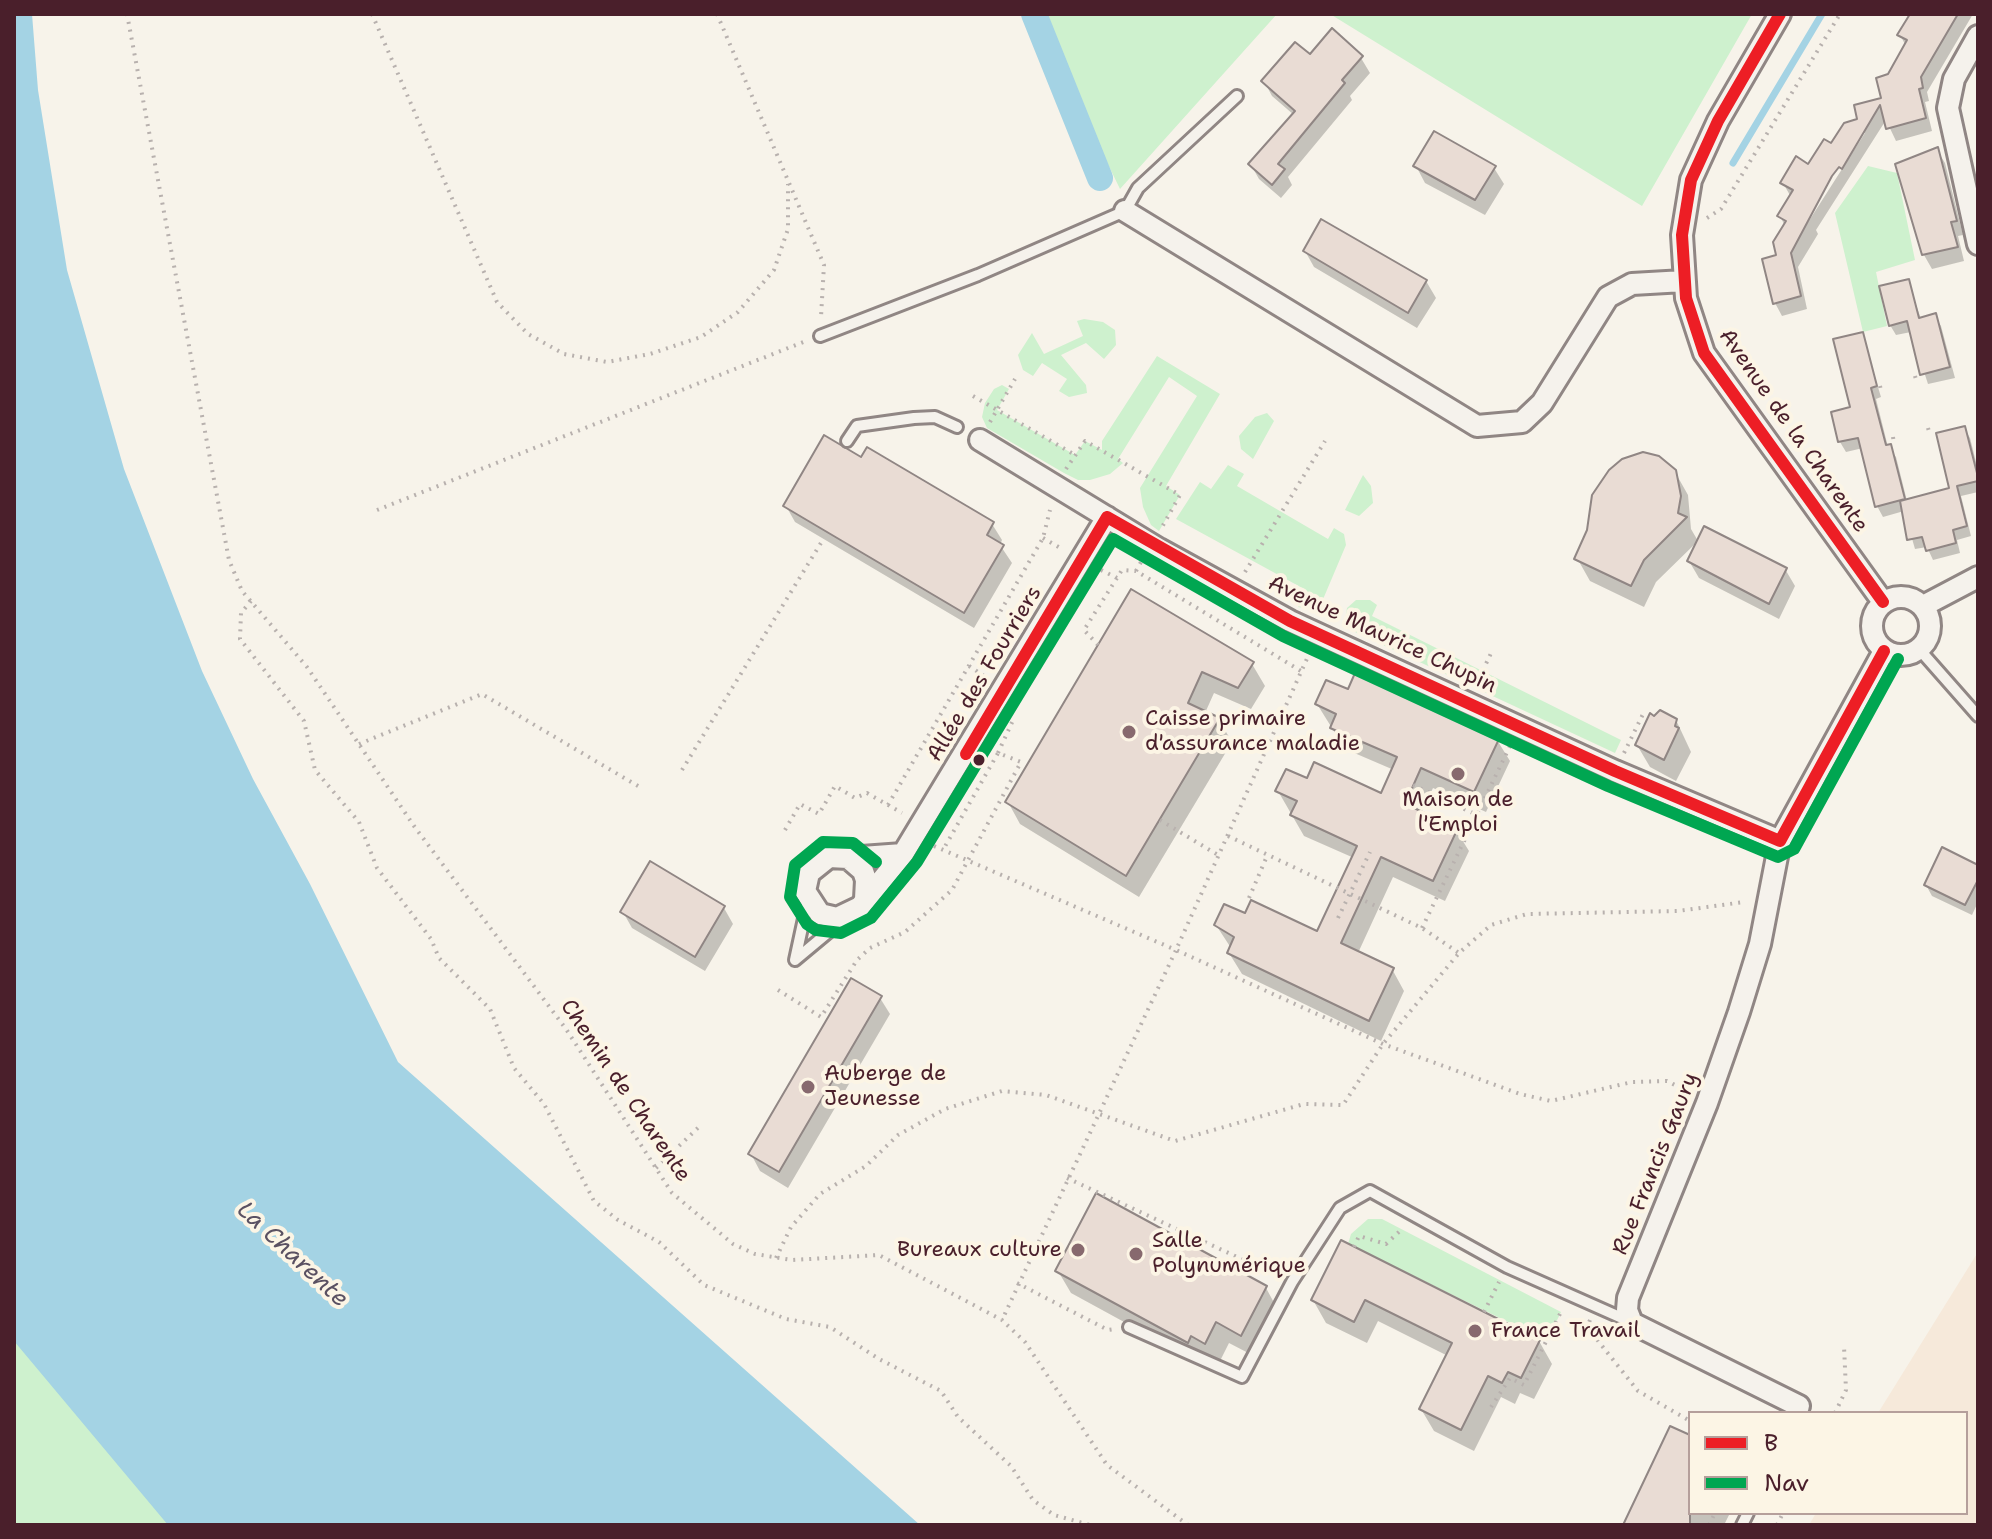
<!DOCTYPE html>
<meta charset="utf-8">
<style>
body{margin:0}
#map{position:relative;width:1992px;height:1539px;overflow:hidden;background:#f7f3ea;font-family:"Shantell Sans",sans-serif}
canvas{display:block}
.frame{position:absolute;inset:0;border:16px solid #4a1f2b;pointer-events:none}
.legend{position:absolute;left:1688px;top:1411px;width:280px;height:104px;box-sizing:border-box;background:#fcf5e5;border:2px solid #b59f9b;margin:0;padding:10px 14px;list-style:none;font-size:24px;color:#4a1f2b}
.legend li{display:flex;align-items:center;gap:16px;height:40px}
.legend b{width:40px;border:2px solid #b59f9b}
</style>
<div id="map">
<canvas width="1992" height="1539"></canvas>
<div class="frame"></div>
<ul class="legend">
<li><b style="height:10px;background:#ed1e25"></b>B</li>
<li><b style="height:10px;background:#00a651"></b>Nav</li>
</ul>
</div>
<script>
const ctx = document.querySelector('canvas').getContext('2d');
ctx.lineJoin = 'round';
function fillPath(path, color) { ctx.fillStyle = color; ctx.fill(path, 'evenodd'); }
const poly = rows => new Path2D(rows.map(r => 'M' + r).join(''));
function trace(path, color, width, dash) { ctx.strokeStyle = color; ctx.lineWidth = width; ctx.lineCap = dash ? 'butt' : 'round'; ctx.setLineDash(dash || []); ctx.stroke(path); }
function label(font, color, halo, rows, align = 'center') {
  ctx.font = font + ' "Shantell Sans",sans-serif'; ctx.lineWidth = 8; ctx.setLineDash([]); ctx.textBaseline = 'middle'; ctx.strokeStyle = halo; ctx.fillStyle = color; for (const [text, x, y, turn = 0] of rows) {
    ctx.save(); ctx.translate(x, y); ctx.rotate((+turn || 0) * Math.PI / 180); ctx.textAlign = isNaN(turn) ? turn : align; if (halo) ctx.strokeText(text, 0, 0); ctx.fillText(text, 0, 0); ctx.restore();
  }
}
const built = poly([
 [1978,1252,1978,1525,1809,1525,1816,1513,1966,1513,1966,1413,1878,1413]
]);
const green = poly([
 [1035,14,1277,14,1120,189],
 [1330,14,1752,14,1642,206],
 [1868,166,1897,173,1915,260,1876,272,1887,326,1863,332,1835,213],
 [1084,319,1103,322,1115,330,1116,345,1104,359,1086,343,1061,355,1086,385,1087,393,1069,397,1059,391,1067,379,1042,363,1033,376,1023,370,1018,355,1032,333,1044,354,1083,336,1077,321],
 [1157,356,1220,394,1166,486,1180,495,1159,531,1151,525,1143,507,1140,488,1197,396,1169,377,1118,459,1123,463,1110,474,1090,480,1078,480,1064,473,987,428,982,417,985,403,994,389,1002,385,1009,389,997,410,1075,455,1085,441,1102,450,1102,441],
 [1267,413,1274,421,1253,459,1241,449,1239,436,1255,417],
 [1228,465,1244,474,1237,486,1328,539,1334,528,1344,534,1346,545,1321,604,1310,609,1298,607,1306,590,1176,519,1200,482,1211,489],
 [1363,475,1371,486,1373,503,1359,516,1345,510],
 [1356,600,1370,600,1377,605,1372,616,1621,740,1615,753,1353,631,1345,621,1347,608],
 [1368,1219,1382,1219,1561,1312,1547,1341,1348,1244,1351,1234],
 [14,1236,267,1525,14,1525]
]);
const water = poly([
 [14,14,32,14,38,90,67,270,124,469,202,671,253,779,310,884,398,1062,920,1525,168,1525,14,1341]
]);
const shadow = poly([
 [1912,14,1973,14,1927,92,1929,101,1925,102,1932,131,1896,141,1886,120,1816,230,1818,234,1798,267,1807,309,1782,316,1775,303,1785,226,1780,216,1791,197,1783,183,1809,167,1884,99,1889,76,1906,46,1900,35],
 [1860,133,1865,133,1805,227,1801,225],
 [1310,57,1361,58,1370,73,1350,96,1352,100,1288,177,1292,185,1281,198,1259,179,1251,165,1294,115,1272,96,1264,81],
 [1937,150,1945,163,1963,235,1958,236,1964,261,1932,269,1924,255,1897,165],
 [1416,166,1494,168,1504,184,1485,215,1425,183],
 [1305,251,1426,281,1436,298,1417,328,1314,267],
 [1908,282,1921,319,1935,316,1941,326,1955,378,1928,384,1911,332,1896,335,1890,325],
 [1862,335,1881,397,1876,399,1888,447,1896,457,1907,501,1951,490,1964,428,1970,438,1978,470,1978,492,1961,496,1971,536,1957,540,1960,553,1933,560,1927,547,1915,549,1904,511,1883,517,1877,506,1863,448,1846,452,1840,442,1833,414,1853,409],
 [862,460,992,524,1002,540,1000,545,1012,563,974,628,795,522,786,506],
 [1675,472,1688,495,1691,529,1698,541,1656,582,1644,607,1590,581,1577,558],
 [1689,561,1785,569,1795,586,1779,619,1699,578],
 [1132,591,1252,664,1265,686,1251,709,1214,693,1205,713,1219,720,1232,742,1139,897,1020,824,1008,802],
 [1317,704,1497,740,1510,761,1486,812,1433,788,1421,814,1456,830,1469,851,1445,901,1393,877,1358,953,1392,969,1404,991,1381,1041,1242,974,1229,953,1231,948,1216,925,1246,916,1317,933,1354,858,1304,836,1278,791,1307,781,1382,796,1394,770,1345,749],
 [1676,720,1691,752,1676,781,1650,767,1637,745],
 [1978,867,1978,902,1972,915,1932,896,1926,885],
 [724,908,733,924,705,971,632,928,623,912],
 [880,998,890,1014,788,1188,760,1171,751,1154],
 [1342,1243,1539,1341,1552,1364,1534,1399,1520,1393,1515,1404,1501,1397,1474,1451,1434,1431,1421,1409,1448,1356,1378,1321,1367,1343,1326,1323,1313,1300],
 [1058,1271,1266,1288,1278,1310,1254,1356,1229,1343,1218,1365,1201,1364,1071,1293],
 [1690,1438,1690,1513,1730,1513,1724,1525,1625,1525]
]);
const stream = poly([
 [1733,163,1822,14]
]);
const canal = poly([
 [1034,14,1100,178]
]);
const building = poly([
 [1910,14,1958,14,1921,77,1923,88,1919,89,1926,118,1886,129,1880,105,1842,169,1839,167,1832,176,1791,253,1801,296,1773,304,1762,259,1776,255,1773,242,1786,221,1777,216,1793,190,1780,183,1796,156,1808,164,1824,139,1831,143,1844,123,1857,119,1854,105,1881,98,1876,78,1888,74,1907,40,1897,35,1910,14],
 [1332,28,1363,56,1342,80,1345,83,1278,164,1285,169,1272,185,1248,164,1295,111,1261,81,1295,42,1310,54,1332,28],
 [1434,131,1496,166,1475,200,1413,166,1434,131],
 [1938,147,1957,221,1951,222,1958,247,1922,255,1895,164,1938,147],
 [1321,219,1427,280,1408,313,1303,251,1321,219],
 [1909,279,1919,318,1936,313,1950,367,1920,375,1907,321,1889,326,1879,286,1909,279],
 [1863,332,1877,386,1871,388,1886,445,1891,444,1905,499,1875,507,1858,438,1838,442,1831,412,1850,407,1833,339,1863,332],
 [1965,426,1978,477,1978,481,1957,486,1967,526,1953,530,1956,543,1926,551,1922,537,1907,540,1900,501,1949,488,1936,433,1965,426],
 [824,435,861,457,867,447,994,522,987,535,1004,545,964,613,783,506,824,435],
 [1643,452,1659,456,1676,470,1681,496,1678,513,1687,517,1644,560,1631,586,1574,559,1587,530,1592,495,1609,470,1622,459,1643,452],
 [1704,526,1787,568,1769,604,1687,561,1704,526],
 [1131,589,1254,662,1238,688,1202,672,1188,703,1220,718,1126,876,1005,802,1131,589],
 [1355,673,1499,739,1474,792,1421,768,1405,804,1458,828,1433,881,1381,857,1341,943,1394,968,1369,1021,1227,953,1234,937,1214,925,1224,904,1245,913,1251,900,1317,931,1357,846,1290,815,1297,801,1275,791,1286,769,1307,778,1314,762,1381,793,1397,757,1330,728,1336,714,1315,704,1326,680,1348,689,1355,673],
 [1660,710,1677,719,1675,726,1679,728,1664,760,1635,745,1650,713,1654,716,1660,710],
 [1942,847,1978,865,1978,880,1965,905,1924,885,1942,847],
 [650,861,725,906,695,957,620,912,650,861],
 [851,978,882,996,779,1172,748,1154,851,978],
 [1096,1193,1267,1286,1241,1336,1216,1322,1205,1344,1191,1336,1188,1343,1055,1271,1096,1193],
 [1341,1240,1540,1340,1521,1378,1508,1372,1502,1383,1488,1376,1461,1430,1419,1409,1452,1343,1365,1300,1354,1322,1311,1300,1341,1240],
 [1670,1426,1690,1435,1690,1525,1623,1525,1670,1426]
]);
const path = poly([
 [127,14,229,560,242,591,307,667,414,826,566,1029,672,1193,733,1244,755,1254,792,1260,879,1255,1002,1320,1025,1342,1107,1465,1188,1525],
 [372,14,497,302,528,334,564,354,607,362,650,354,701,337,738,312,774,270,788,229,788,184],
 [717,14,824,265,821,317],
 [1707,218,1721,209,1840,14],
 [1915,376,1917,383],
 [1880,386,1881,391],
 [973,396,1075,455],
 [990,422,1015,379],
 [1928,428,1930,435],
 [1893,437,1894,444],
 [1066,469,1085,441,1180,495,1162,527],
 [377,510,806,341],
 [1043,538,1062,549],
 [1101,570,1117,578],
 [1136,571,1141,562],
 [1245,572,1325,441],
 [251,601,241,613,240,639,304,721,315,770,359,822,377,868,431,939,439,958,490,1009,514,1068,544,1104,594,1201,618,1220,659,1242,704,1285,786,1319,830,1327,879,1359,941,1391,958,1417,1011,1466,1033,1500,1054,1515,1090,1525],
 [1098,645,1084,630,1122,570,1136,571,1301,671],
 [1310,652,1176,950,1383,1044,1520,1094,1551,1101,1632,1082,1667,1081,1687,1091],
 [969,666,984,676],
 [1476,685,1492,651],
 [359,744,482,694,643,789],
 [998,753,1014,718],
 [1624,753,1644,712],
 [682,770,824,538],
 [1413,785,1477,815],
 [888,805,1043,538,1050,510],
 [1160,820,1218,855],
 [785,830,800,804,819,814,835,786,855,798,867,793,902,813],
 [1228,836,1422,928,1459,953],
 [934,846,1176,950,1002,1320],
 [1249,898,1267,856],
 [1338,918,1370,852],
 [1422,928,1510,746],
 [778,990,821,1017,857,960,870,948,905,932,952,890,1021,762,998,753,943,850],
 [656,1168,702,1124],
 [1067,1178,1276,1275],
 [1354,1247,1359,1236,1386,1244,1402,1229],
 [776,1258,791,1227,820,1194,866,1166,898,1135,945,1109,1002,1091,1046,1095,1175,1141,1304,1104,1343,1105,1383,1044,1459,953,1491,925,1527,914,1678,911,1744,902],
 [1017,1283,1108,1330,1115,1329],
 [1484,1312,1499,1282],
 [1590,1320,1587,1327,1638,1391,1690,1421],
 [1491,1407,1510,1378,1524,1385,1562,1310],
 [1835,1413,1846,1390,1844,1346],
 [1709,1525,1715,1513],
 [1777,1525,1783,1513]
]);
const lane = poly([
 [820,336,978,275,1125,211,1138,188,1237,96],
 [847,441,857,426,914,418,935,417,957,427],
 [1919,649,1978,716],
 [795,960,843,920],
 [795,960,808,900],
 [1129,1327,1242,1377,1292,1282,1340,1208,1370,1191,1507,1267,1631,1322],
 [1742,1525,1748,1513]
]);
const street = poly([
 [1780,14,1718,121,1691,180,1682,235,1686,298,1704,353,1883,602],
 [1978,36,1954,79,1948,108,1978,244],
 [1125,211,1477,426,1522,422,1542,403,1608,297,1632,284,1684,281],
 [980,440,1159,549,1290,621,1615,771,1780,841],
 '1872 626a29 29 0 1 1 58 0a29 29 0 1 1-58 0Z',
 [1923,606,1978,577],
 [848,858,903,854],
 [865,899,866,880,863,871,848,858,829,857,809,873,805,891,820,914,837,918,860,907,903,854,1107,517],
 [1796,1413,1799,1406,1632,1323,1627,1310,1628,1298,1707,1103,1739,1012,1760,944,1780,841,1884,651]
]);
const bus1 = poly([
 [1780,14,1718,121,1691,180,1682,235,1686,298,1704,353,1883,602],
 [1107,517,1290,621,1615,771,1780,841],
 [966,754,1107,517],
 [1780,841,1884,651]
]);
const bus2 = poly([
 [876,862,853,843,823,842,795,865,790,897,807,924,816,930,841,933,871,918,917,862,1113,539,1283,636,1608,786,1778,857,1794,849,1898,659]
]);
const markers = [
 [1129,732,8,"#87696e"],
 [979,760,7,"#4a1f2b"],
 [1458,774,8,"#87696e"],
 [808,1087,8,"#87696e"],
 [1078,1250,8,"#87696e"],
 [1136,1254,8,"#87696e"],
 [1475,1331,8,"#87696e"]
];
const streetNames = [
 ["Avenue de la Charente",1793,431,55],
 ["Avenue Maurice Chupin",1382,635,25],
 ["Allée des Fourriers",985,674,-59],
 ["Chemin de Charente",625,1091,56],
 ["Rue Francis Gaury",1656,1164,-68]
];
const poiNames = [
 ["Caisse primaire",1145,719],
 ["d'assurance maladie",1145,744],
 ["Maison de",1458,800,"center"],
 ["l'Emploi",1458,825,"center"],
 ["Auberge de",824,1074],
 ["Jeunesse",824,1099],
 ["Salle",1152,1241],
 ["Polynumérique",1152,1266],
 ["Bureaux culture",1062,1250,"right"],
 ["France Travail",1491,1331]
];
const waterNames = [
 ["La Charente",292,1255,43]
];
fillPath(built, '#f6e9da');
fillPath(green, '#cef1ce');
fillPath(water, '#a4d3e4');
fillPath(shadow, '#0003');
trace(stream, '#a4d3e4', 7);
trace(canal, '#a4d3e4', 26);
fillPath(building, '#e9dcd4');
trace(building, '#908684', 2);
trace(lane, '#908684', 16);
trace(street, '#908684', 26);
trace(path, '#b8b1ae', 4, [2, 6]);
trace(lane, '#f5f2ec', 10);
trace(street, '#f5f2ec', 20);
trace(bus1, '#ed1e25', 12);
trace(bus2, '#00a651', 12);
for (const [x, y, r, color] of markers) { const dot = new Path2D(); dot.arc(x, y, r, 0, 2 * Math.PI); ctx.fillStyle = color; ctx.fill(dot); trace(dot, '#fcf5e5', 3); }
label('22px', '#4a1f2b', '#fcf5e5', streetNames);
label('22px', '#4a1f2b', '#fcf5e5', poiNames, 'left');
label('italic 24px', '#5a5162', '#fcf5e5', waterNames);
</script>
